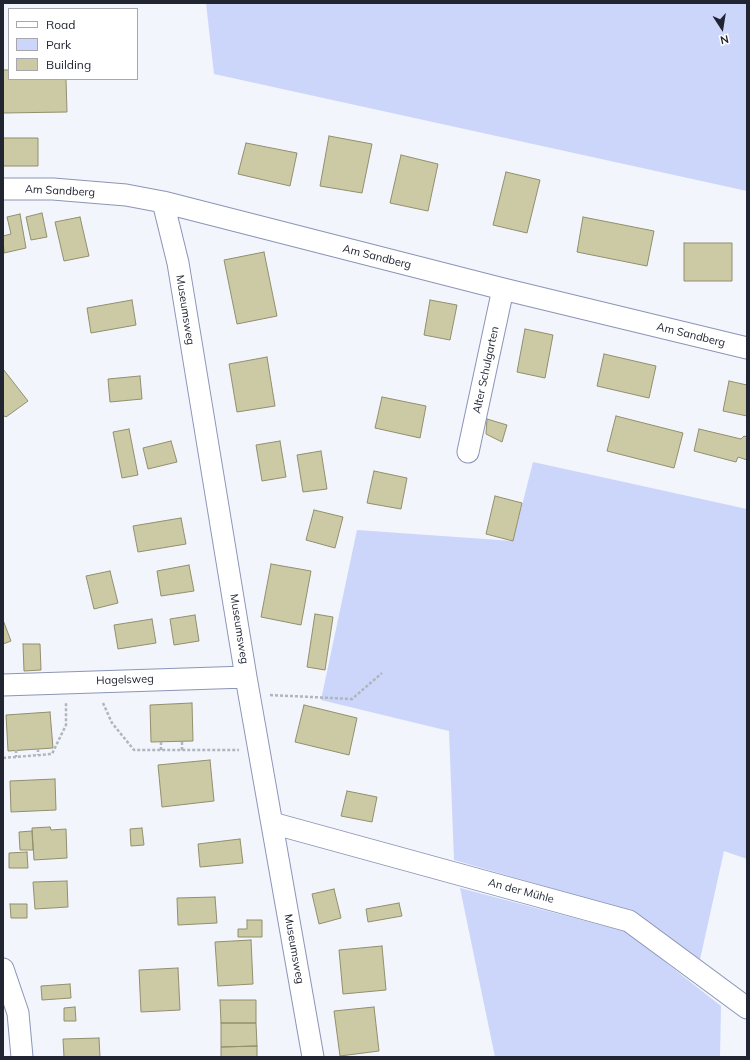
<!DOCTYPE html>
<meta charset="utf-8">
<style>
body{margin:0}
#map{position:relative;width:750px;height:1060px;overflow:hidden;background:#f2f5fc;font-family:Mulish,sans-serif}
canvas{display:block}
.frame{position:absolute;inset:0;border:4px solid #212531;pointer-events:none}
.legend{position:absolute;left:8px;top:8px;width:130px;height:72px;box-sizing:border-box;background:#fff;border:1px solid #a6a8ad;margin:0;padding:5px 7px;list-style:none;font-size:12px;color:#212531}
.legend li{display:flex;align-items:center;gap:8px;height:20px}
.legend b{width:20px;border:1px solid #a6a8ad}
.north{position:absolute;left:702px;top:8px;width:40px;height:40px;-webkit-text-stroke:3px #fff;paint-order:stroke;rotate:168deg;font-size:11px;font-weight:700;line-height:16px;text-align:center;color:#212531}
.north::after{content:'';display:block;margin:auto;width:14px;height:18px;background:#212531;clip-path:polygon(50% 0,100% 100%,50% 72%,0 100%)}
</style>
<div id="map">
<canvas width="750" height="1060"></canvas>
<div class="frame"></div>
<ul class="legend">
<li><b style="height:5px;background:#fff"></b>Road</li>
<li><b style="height:11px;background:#cbd6fa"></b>Park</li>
<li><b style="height:11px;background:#cccaa5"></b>Building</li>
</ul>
<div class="north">N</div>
</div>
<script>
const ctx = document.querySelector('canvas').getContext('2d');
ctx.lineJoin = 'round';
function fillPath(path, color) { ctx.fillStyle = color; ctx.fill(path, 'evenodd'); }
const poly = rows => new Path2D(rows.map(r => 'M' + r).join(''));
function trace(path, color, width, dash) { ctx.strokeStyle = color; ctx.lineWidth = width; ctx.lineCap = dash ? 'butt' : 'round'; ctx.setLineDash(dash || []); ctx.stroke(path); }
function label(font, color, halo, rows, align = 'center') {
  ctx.font = font + ' Mulish,sans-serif'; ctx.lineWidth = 3; ctx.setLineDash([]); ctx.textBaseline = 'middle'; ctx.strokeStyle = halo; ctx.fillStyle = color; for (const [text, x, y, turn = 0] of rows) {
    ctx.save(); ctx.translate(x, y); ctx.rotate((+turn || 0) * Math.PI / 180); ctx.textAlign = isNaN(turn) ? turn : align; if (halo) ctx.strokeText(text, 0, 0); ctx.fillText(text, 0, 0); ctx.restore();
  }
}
const green = poly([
 [206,3,747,3,747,191,214,74],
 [533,462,747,509,747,859,724,851,699,964,634,912,454,860,449,731,321,700,357,530,513,541],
 [460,888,627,932,721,1006,720,1057,495,1057]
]);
const building = poly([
 [3,70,9,70,9,79,66,79,67,112,3,113,3,70],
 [329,136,372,144,362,193,320,186,329,136],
 [3,138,38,138,38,166,3,166,3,138],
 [246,143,297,153,290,186,238,174,246,143],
 [401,155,438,164,428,211,390,203,401,155],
 [506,172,540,180,527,233,493,225,506,172],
 [42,213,47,237,31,240,26,217,42,213],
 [20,214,26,248,4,253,3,236,11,234,7,217,20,214],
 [80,217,89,256,64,261,55,222,80,217],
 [583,217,654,231,647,266,577,252,583,217],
 [684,243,732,243,732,281,684,281,684,243],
 [264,252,277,316,237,324,224,260,264,252],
 [132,300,136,325,91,333,87,308,132,300],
 [430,300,457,305,450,340,424,335,430,300],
 [525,329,553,335,545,378,517,372,525,329],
 [604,354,656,366,649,398,597,386,604,354],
 [267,357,275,406,237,412,229,364,267,357],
 [3,369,28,401,6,417,5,416,3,417,3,369],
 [140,376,142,399,110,402,108,379,140,376],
 [729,381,747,385,747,416,723,411,729,381],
 [382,397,426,406,420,438,375,428,382,397],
 [616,416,683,433,674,468,607,451,616,416],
 [487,419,507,425,502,442,486,434,487,419],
 [129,429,138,475,122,478,113,432,129,429],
 [699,429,741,439,744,436,747,437,747,460,738,457,736,462,694,451,699,429],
 [171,441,177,462,148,469,143,448,171,441],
 [280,441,286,477,262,481,256,445,280,441],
 [321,451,327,489,303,492,297,455,321,451],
 [374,471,407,478,401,509,367,503,374,471],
 [495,496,522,503,513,541,486,534,495,496],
 [314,510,343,517,335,548,306,540,314,510],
 [181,518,186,544,138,552,133,526,181,518],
 [271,564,311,571,301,625,261,617,271,564],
 [189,565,194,591,161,596,157,571,189,565],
 [110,571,118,603,94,609,86,576,110,571],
 [315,614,333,617,325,670,307,667,315,614],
 [195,615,199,641,174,645,170,619,195,615],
 [152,619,156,643,118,649,114,625,152,619],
 [3,620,11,641,3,644,3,620],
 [23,644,40,644,41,670,24,671,23,644],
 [192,703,193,741,151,742,150,705,192,703],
 [304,705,357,718,349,755,295,742,304,705],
 [50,712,53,748,8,751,6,715,50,712],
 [210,760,214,801,162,807,158,765,210,760],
 [55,779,56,810,11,812,10,781,55,779],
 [347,791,377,797,372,822,341,816,347,791],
 [50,827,51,830,66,829,67,858,34,860,32,828,50,827],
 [142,828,144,845,131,846,130,829,142,828],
 [32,831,33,850,20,850,19,832,32,831],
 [240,839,243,863,200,867,198,844,240,839],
 [27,852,28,868,9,868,9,853,27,852],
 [67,881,68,907,35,909,33,882,67,881],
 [334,889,341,918,319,924,312,894,334,889],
 [215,897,217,923,178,925,177,898,215,897],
 [399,903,402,916,368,922,366,909,399,903],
 [10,904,27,904,27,918,11,918,10,904],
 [247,920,262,920,262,937,238,937,238,929,247,929,247,920],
 [251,940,253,984,218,986,215,942,251,940],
 [382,946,386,990,343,994,339,950,382,946],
 [178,968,180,1010,141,1012,139,970,178,968],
 [70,984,71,998,42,1000,41,986,70,984],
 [220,1000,256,1000,256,1023,221,1023,220,1000],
 [75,1007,76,1021,64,1021,64,1008,75,1007],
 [374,1007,379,1051,340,1056,334,1011,374,1007],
 [221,1023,256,1023,257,1046,221,1047,221,1023],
 [99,1038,100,1057,64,1057,63,1039,99,1038],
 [257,1046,257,1057,221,1057,221,1047,257,1046]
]);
const path = poly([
 [270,695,352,699,382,673],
 [103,703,112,723,134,750,239,750],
 [161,742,161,750],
 [38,749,38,755],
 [16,750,16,757],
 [182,750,182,741],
 [3,758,52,754,66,725,66,703]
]);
const street = poly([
 [3,189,53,189,126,195,163,202,503,289,747,348],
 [163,202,178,263,246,677,313,1057],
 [468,452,503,289],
 [3,685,246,677],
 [272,823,629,921,747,1008],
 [3,969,18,1013,22,1057]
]);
const streetNames = [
 ["Am Sandberg",60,191,3],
 ["Am Sandberg",377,257,14],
 ["Museumsweg",185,310,81],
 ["Am Sandberg",691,335,14],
 ["Alter Schulgarten",486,370,-78],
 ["Museumsweg",239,629,81],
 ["Hagelsweg",125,680,-2],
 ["An der Mühle",521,891,15],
 ["Museumsweg",294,949,80]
];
fillPath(green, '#cbd6fa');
fillPath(building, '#cccaa5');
trace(building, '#918f6c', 1);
trace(street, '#8b95b6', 23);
trace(path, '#b1b5bd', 2.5, [3, 2]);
trace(street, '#fff', 21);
label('11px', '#212531', '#fff', streetNames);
</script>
